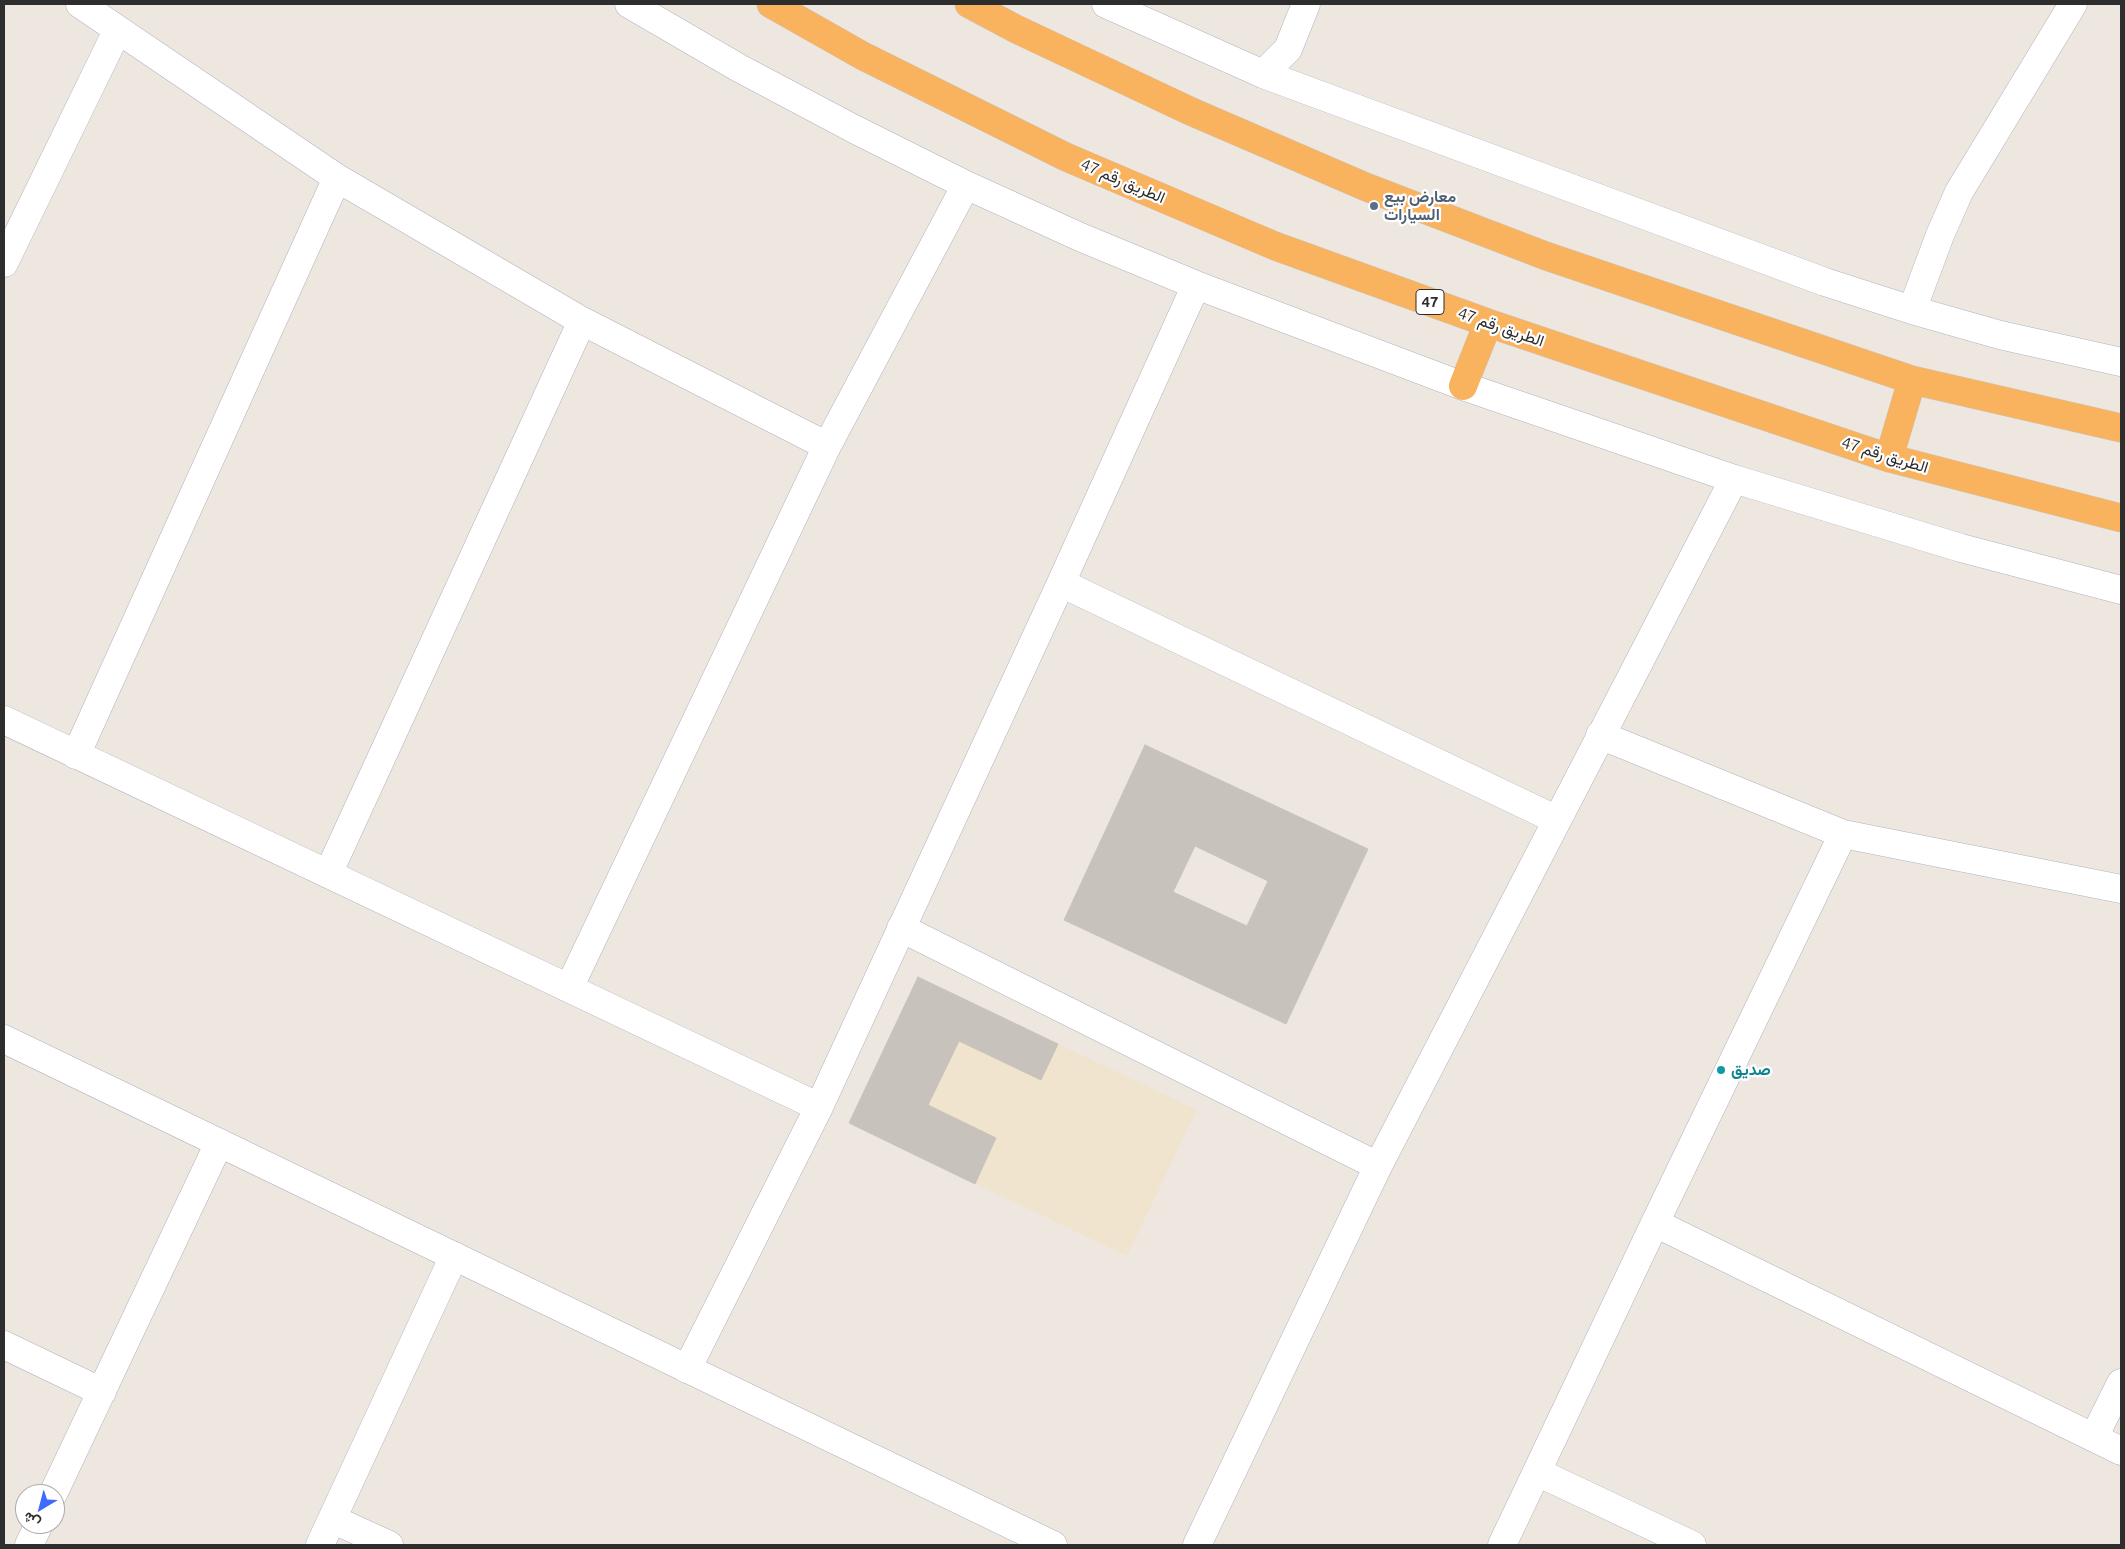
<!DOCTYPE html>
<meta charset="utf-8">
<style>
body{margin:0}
#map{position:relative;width:2125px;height:1549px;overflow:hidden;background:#eee7df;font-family:Ubuntu,Vazirmatn,sans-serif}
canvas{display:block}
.frame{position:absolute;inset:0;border:5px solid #2d2d2d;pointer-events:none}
.north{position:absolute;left:15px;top:1484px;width:50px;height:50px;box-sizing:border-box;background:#fff;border:1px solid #ababab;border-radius:50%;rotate:217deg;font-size:14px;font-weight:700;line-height:20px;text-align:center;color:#2d2d2d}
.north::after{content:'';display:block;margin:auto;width:18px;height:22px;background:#3e6bfd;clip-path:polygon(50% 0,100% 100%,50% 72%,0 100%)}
</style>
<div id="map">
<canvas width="2125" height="1549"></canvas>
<div class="frame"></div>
<div class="north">ش</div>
</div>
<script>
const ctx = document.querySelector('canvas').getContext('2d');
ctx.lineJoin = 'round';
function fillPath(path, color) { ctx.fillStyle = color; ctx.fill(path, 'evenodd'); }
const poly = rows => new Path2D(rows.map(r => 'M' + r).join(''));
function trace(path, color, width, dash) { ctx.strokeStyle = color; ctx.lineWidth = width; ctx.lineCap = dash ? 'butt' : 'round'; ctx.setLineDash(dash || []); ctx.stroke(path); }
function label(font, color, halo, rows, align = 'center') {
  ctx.font = font + ' Ubuntu,Vazirmatn,sans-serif'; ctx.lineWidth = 4.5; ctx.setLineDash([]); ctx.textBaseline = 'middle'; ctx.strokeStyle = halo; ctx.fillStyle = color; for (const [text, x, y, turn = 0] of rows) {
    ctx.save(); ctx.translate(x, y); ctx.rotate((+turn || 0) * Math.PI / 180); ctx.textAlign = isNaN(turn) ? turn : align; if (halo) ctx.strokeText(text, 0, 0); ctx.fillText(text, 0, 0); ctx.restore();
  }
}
const education = poly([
 [918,977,1197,1110,1127,1256,849,1123]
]);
const building = poly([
 [1145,745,1368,849,1286,1024,1064,920,1145,745],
 [1195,846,1268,881,1247,926,1173,892,1195,846],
 [918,977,1058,1044,1041,1080,959,1041,928,1105,996,1138,975,1184,849,1123,918,977]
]);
const minor = poly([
 [80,4,337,178,582,321,827,446],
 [629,4,739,68,854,129,966,185,1080,237,1196,285,1463,386,1734,479,1961,548,2121,590],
 [1106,4,1263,74,1825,282,1912,310,2000,335,2121,362],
 [1263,74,1288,49,1306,4],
 [4,263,117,31],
 [1912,310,1940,235,1959,192,2073,4],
 [1061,583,1557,820],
 [4,720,819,1107],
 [1600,735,1843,834,2121,889],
 [76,755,337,178],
 [328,874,582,321],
 [901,928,1378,1166],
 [569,988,827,446,966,185],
 [1655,1223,2121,1451],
 [4,1345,102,1392],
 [687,1369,819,1107,1061,583,1196,285],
 [2094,1437,2121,1383],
 [1537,1472,1692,1545],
 [53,1494,219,1143],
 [332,1519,389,1545],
 [29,1545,39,1524],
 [320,1545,454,1256],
 [1197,1545,1378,1166,1734,479],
 [1502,1545,1655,1223,1843,834]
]);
const tertiary = poly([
 [4,1039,1053,1545]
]);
const trunk = poly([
 [771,4,863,56,1066,157,1275,246,1488,323,1889,458,2121,518],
 [969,4,1016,29,1190,111,1366,187,1546,256,1912,380,2121,428],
 [1463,386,1488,323],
 [1889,458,1912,380]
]);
const markers = [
 [1374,206,5,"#5c6f8a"],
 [1721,1070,5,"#0f9aa8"]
];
const shields = [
 [1430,302,28]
];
const shieldNames = [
 ["47",1430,302]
];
const streetNames = [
 ["الطريق رقم 47",1123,181,23],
 ["الطريق رقم 47",1501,327,19],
 ["الطريق رقم 47",1885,455,17]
];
const serviceNames = [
 ["معارض بيع",1384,197],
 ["السيارات",1384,215]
];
const cultureNames = [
 ["صديق",1731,1070]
];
fillPath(education, '#f0e4cf');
fillPath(building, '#c7c2bb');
trace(building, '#cac3b9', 1);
trace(minor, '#b0b3bd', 29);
trace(tertiary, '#b0b3bd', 29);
trace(trunk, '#c8c8c8', 29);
trace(minor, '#fff', 28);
trace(tertiary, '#fff', 28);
trace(trunk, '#f9b25d', 28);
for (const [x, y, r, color] of markers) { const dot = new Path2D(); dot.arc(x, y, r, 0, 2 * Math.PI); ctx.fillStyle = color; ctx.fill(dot); trace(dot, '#fff', 2); }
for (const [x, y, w] of shields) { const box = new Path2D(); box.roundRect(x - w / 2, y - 12.5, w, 25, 4); ctx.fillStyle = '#fff'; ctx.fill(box); trace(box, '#2d2d2d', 1); }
label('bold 15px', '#2d2d2d', null, shieldNames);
label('16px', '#2d2d2d', '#fff', streetNames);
label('bold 16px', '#4e5e75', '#fff', serviceNames, 'left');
label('bold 16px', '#0d838f', '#fff', cultureNames, 'left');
</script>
